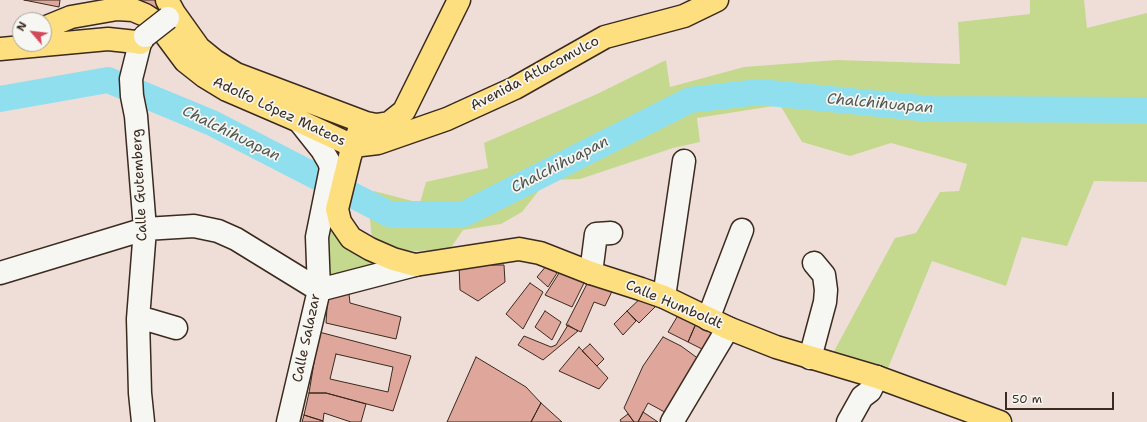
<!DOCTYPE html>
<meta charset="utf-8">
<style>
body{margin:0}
#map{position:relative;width:1147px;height:422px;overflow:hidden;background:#efded8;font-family:"Shantell Sans",sans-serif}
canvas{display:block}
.north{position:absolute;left:12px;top:12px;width:40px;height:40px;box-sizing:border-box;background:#f6f6f2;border:1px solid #aba49d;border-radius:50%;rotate:298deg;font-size:11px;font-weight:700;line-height:16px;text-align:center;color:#3b2a1e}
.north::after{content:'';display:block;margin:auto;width:14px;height:18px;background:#d1495b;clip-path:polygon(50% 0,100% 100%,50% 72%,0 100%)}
.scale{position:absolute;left:1005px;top:392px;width:109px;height:18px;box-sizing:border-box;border:2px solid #3b2a1e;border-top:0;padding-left:5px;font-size:12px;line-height:14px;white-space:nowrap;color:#3b2a1e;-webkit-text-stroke:3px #f6f6f2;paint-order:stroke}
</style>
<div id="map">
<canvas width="1147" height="422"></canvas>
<div class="north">N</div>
<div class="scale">50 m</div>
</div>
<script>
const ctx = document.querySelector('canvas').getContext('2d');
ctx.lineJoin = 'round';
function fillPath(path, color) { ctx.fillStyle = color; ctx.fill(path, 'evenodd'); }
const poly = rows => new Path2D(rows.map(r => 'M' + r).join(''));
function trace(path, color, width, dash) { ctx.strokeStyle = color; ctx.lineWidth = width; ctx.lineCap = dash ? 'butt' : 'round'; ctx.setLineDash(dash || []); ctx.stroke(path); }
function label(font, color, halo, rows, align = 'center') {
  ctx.font = font + ' "Shantell Sans",sans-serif'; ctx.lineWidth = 3.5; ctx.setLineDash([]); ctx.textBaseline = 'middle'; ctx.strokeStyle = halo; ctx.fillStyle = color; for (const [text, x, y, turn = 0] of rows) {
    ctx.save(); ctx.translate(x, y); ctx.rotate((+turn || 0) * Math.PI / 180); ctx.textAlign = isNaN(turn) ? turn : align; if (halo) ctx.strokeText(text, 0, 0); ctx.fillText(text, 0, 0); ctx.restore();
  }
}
const green = poly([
 [1030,0,1084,0,1087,28,1147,13,1147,182,1094,181,1067,246,1022,237,1006,286,932,261,886,373,832,355,895,238,916,233,940,192,959,191,967,164,891,143,850,156,802,142,780,105,697,118,700,142,673,148,580,179,547,180,522,212,501,224,463,230,450,249,416,251,393,249,372,239,369,210,374,191,420,203,426,182,488,168,484,143,597,94,666,60,670,87,744,67,837,60,960,64,958,22,1030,14],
 [327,221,344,244,382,267,330,277,325,272]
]);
const river = poly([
 [0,99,108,80,212,123,389,214,464,214,690,100,759,92,931,109,1147,110]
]);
const building = poly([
 [24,0,60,0,59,7,24,0],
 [133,0,160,0,158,9,144,2,133,0],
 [459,265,504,265,505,282,478,301,460,290,459,265],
 [547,265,557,273,548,287,537,277,547,265],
 [563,267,588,275,572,307,545,295,563,267],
 [591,276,615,285,605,306,594,302,581,332,566,325,591,276],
 [530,283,543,292,523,329,506,314,530,283],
 [328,293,349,294,350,303,401,317,396,339,326,323,328,293],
 [642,297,658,304,639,323,627,311,642,297],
 [545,311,561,322,552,340,535,327,545,311],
 [627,311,636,321,623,335,614,324,627,311],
 [680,312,698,319,688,342,668,332,680,312],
 [698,319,718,330,708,352,688,342,698,319],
 [568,325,578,331,543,360,518,345,524,336,551,347,556,345,568,325],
 [319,332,411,356,393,411,326,393,309,393,319,332],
 [336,354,393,367,388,392,330,379,336,354],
 [663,337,681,346,703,362,672,416,648,403,638,422,634,422,624,408,643,366,663,337],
 [590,344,604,359,597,366,582,351,590,344],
 [579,347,608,378,599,389,559,371,579,347],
 [476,357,526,387,541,403,531,422,447,422,476,357],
 [309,393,326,393,366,404,361,422,351,422,324,413,323,421,304,415,309,393],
 [541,403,562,422,531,422,541,403],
 [643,412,658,422,638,422,643,412],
 [628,414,634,422,621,422,620,420,628,414],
 [304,415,323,421,323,422,302,422,304,415]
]);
const minor = poly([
 [0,273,145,229,194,226,218,231,236,239,319,290],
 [591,273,596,234,611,233],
 [319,290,415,265],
 [664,297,684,161],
 [138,319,149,320,176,328],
 [708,319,742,230],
 [810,358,825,302,826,290,824,275,814,263],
 [143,422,140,393,138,319,145,229,136,116,132,96,131,79,140,43,145,36],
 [288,422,319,290,317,237,331,168,329,162,322,150,299,121],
 [672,422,728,328],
 [848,422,862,397,870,391,877,377]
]);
const major = poly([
 [167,0,174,13,199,48,215,61,236,74,366,123,376,125,389,123,404,111,459,0],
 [44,28,71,17,117,9,133,10,145,15,156,22,185,61,204,76,227,90,299,121,353,146,378,143,447,119,515,88,605,37,684,16,717,0],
 [0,49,108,39,136,42,140,43],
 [362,122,350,156,337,209,340,222,351,238,370,249,393,259,415,265,519,249,540,253,591,273,641,289,664,297,728,328,776,347,877,377,1000,422]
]);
const minorBridge = poly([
 [145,36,168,18]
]);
const streetNames = [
 ["Avenida Atlacomulco",535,74,-28],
 ["Adolfo López Mateos",279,112,25],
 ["Calle Gutemberg",140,185,-93],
 ["Calle Humboldt",674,305,23],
 ["Calle Salazar",307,338,-78]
];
const waterNames = [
 ["Chalchihuapan",880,104,5],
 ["Chalchihuapan",231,134,26],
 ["Chalchihuapan",560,165,-27]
];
fillPath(green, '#c4d98e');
trace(river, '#90dfee', 26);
fillPath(building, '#dfa69c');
trace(building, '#3b2a1e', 1);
trace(minor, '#3b2a1e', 25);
trace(major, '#3b2a1e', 25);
trace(minor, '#f6f6f2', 22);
trace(major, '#fedf80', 22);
trace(minorBridge, '#3b2a1e', 25, []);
trace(minorBridge, '#f6f6f2', 22);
label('14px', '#3b2a1e', '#f6f6f2', streetNames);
label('italic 15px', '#505752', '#f6f6f2', waterNames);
</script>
